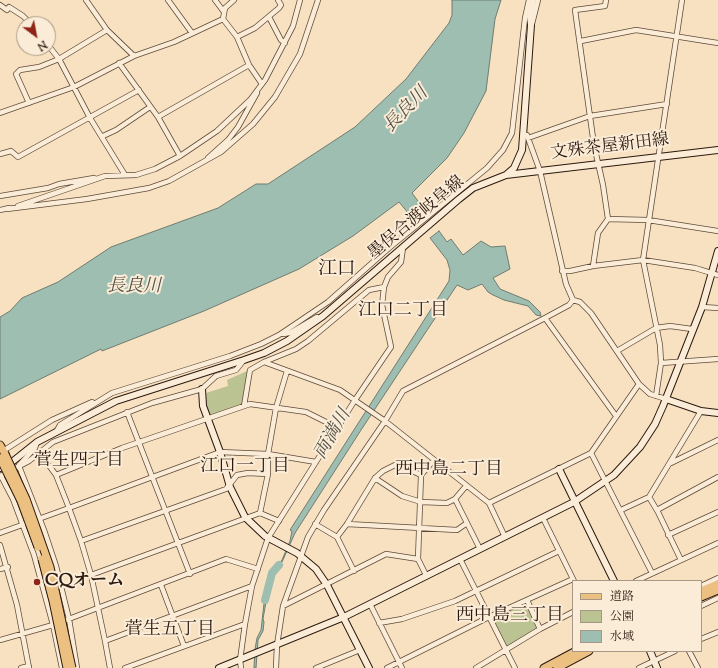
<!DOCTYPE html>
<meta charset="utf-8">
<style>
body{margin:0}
#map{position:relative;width:718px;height:668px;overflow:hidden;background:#f8e1c0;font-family:"Sorts Mill Goudy","Noto Serif JP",serif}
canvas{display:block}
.legend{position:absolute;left:572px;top:580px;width:130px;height:72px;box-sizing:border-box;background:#faecd6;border:1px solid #a79786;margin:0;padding:5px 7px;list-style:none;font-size:12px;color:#2b180f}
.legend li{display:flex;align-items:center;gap:8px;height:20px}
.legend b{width:20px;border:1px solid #a79786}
.north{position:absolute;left:16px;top:16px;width:40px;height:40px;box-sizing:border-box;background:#faecd6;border:1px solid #a79786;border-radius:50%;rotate:148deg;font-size:11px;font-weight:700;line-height:16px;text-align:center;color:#2b180f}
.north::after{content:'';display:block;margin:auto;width:14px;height:18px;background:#8f2418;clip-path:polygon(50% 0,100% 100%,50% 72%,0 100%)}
</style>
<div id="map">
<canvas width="718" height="668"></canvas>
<ul class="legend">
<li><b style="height:5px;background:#ecc080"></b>道路</li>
<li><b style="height:11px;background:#bcc393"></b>公園</li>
<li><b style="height:11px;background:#9dbeb1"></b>水域</li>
</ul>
<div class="north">N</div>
</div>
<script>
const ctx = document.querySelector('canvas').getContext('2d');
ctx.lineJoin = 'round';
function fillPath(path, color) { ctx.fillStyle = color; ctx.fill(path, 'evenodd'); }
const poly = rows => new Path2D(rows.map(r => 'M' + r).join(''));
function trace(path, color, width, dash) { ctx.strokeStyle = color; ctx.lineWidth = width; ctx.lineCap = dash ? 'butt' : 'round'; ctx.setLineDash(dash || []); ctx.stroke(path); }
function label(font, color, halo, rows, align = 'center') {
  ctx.font = font + ' "Sorts Mill Goudy","Noto Serif JP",serif'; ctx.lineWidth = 4; ctx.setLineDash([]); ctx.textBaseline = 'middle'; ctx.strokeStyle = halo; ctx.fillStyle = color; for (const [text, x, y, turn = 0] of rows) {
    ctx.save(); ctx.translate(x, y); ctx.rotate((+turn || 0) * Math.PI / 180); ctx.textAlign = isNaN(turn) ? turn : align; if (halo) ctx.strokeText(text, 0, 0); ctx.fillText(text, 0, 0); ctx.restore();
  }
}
const green = poly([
 [247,371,242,404,208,417,203,394,228,386,227,380],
 [526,602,540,630,505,648,492,618]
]);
const water = poly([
 [452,0,501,0,495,19,486,91,464,133,447,158,412,193,421,205,409,214,399,202,353,236,299,269,204,311,102,351,101,349,0,399,0,317,10,311,22,298,58,282,111,247,218,208,256,184,268,184,355,127,406,79,439,36,449,23,452,15,452,0],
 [439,231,447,242,451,239,463,255,481,241,491,247,505,246,510,269,493,278,500,289,529,301,540,312,541,316,536,315,528,306,504,300,493,295,488,292,482,284,468,290,457,285,361,430,295,533,282,562,276,571,267,596,263,619,264,622,263,631,258,640,256,668,254,668,255,649,257,638,261,630,265,595,273,571,282,560,290,541,292,531,290,530,449,281,450,270,447,260,430,238,439,231]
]);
const river = poly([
 [265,600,272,573,279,565]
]);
const street = poly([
 [86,0,107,30,134,56],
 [168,0,192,33],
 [215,0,224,12],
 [234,0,225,8,223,19,237,37,249,65,262,84],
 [606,0,605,6,575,10,594,145,603,185,608,219],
 [0,5,7,10,9,7,23,16,31,24],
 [269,17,281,40,285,43],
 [532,24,538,0],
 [237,37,255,28,279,8,281,5,278,0],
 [581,41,636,30,718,43],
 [48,45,59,59,90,118,125,175],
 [119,63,158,117,180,156],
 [29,103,16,74,20,70,39,67,59,59,107,30],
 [0,113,74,87,134,56,174,42,223,19],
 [158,117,249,65],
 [527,135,528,138,590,116,667,104],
 [103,136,116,130,150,107],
 [0,154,11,151,18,157,139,90],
 [208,158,228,140,238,127,257,93],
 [0,196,48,188,59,184,94,178],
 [18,206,105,176,136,175,155,169,180,156,217,131,250,100,265,80,293,26,300,0],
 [7,209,87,199,149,188,169,181,221,152,253,124,275,97,300,54,318,0],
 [0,210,9,208],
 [608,219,648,220,718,231],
 [593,266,598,233,608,219],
 [562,271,570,271,593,266,643,260,695,268,718,275],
 [384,287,388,277,401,262,403,248],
 [702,307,718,308],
 [545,318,616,416],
 [283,334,290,333,317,317],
 [617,351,656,328,670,326,692,329],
 [661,363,660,345,643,260,682,0],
 [639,384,650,394,666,399],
 [656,396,661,363,718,359],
 [244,406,250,370,264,362,340,390,385,421,489,503,505,537],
 [127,412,190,574],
 [56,432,60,425,112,393,230,356,261,344,279,335,328,302,389,248,487,168,503,150,512,133,525,18,529,0],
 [3,451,52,420,92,402],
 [39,452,56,475,69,508,220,452,268,454,316,462],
 [591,453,652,573],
 [671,463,718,440],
 [19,465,35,448,37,442],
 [19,466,44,530,56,566,69,619,77,668],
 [56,475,122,448,250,404,306,412,338,428],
 [0,476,29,461,53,442,152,403,202,389,216,376,236,370,244,360],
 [1,476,13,499,34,555,53,625,62,668],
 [375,478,402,496,421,502,447,503,455,499,466,486],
 [649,497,658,512,681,560],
 [455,499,480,549],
 [489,503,591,453,639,384,591,313,580,302,573,300,566,284,540,171,528,138],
 [621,510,649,497,701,411],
 [657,510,718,477],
 [260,513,279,521],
 [543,518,574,581],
 [315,524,337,537,354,571],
 [347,524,457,530,467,523],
 [0,533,69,508,81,541,91,575,260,513,268,474,268,454,276,408,287,371],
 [668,535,718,512],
 [337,537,347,524,375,478,383,471,397,464,421,475],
 [81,541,226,489,237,475,248,473,268,474],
 [0,545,17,605,29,668],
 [460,559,515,668],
 [0,569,8,567],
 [91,575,105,641],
 [426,575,418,559,421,475,434,460],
 [636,581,718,543],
 [161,585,184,646],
 [701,586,718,578],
 [527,600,540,629],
 [370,604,402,668],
 [283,606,386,554,418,559],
 [701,606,718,598],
 [379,623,402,619,455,601,559,551],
 [701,639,718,632],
 [0,640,53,625,226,559,258,569],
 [689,651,698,668],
 [21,668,29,666],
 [110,668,105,641,252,586],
 [125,668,245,624],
 [241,668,240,660,245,624,252,586,268,538,355,400,391,347,382,305,384,287,369,290,308,341,296,349,264,362],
 [276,668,277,645,283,606,308,537,324,510,385,421,403,391,545,318,569,305,573,300],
 [316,668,360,650],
 [387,668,489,617,573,579],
 [476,668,540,629,573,612],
 [639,668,675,651]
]);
const secondary = poly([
 [506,175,718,150],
 [202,389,203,406,220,452,230,487,245,517,265,536,297,553,316,569,327,585,369,668],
 [666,399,701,411,718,413],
 [0,468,7,466,37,442,116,401,244,360,264,353,287,341,323,316,459,199,473,188,506,175,514,168,522,150,531,25,530,17,533,0],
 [559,469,614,581],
 [650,651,657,668],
 [219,668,344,617,574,502,614,475,640,447,655,424,663,406,702,307,718,251]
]);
const primary = poly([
 [0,445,5,454],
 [701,591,718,584],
 [701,597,718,590],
 [544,668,576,651],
 [557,668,589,651]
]);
const primaryBridge = poly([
 [5,454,26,499,50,567,72,668],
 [0,458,21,501,38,547],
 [42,559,53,601,67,668]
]);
const markers = [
 [37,582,4,"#8f2418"]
];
const streetNames = [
 ["文殊茶屋新田線",610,148,-7],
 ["墨俣合渡岐阜線",417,219,-40]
];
const poiNames = [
 ["CQオーム",45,582]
];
const waterNames = [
 ["長良川",407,111,-46],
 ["長良川",134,288],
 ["両満川",334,435,-60]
];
const neighbourhoodNames = [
 ["江口二丁目",403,312],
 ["菅生四丁目",79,462],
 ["江口一丁目",245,468],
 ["西中島二丁目",449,471],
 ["西中島三丁目",510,617],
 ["菅生五丁目",170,631]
];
const quarterNames = [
 ["江口",337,271]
];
fillPath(green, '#bcc393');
fillPath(water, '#9dbeb1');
trace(water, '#6f7c70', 1);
trace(river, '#9dbeb1', 8);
trace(street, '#5e4a3b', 6);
trace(secondary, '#2b180f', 8);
trace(primary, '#2b180f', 9);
trace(street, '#faecd6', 4.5);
trace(secondary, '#faecd6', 6);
trace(primary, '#ecc080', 7);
trace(primaryBridge, '#2b180f', 9, []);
trace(primaryBridge, '#ecc080', 7);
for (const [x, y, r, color] of markers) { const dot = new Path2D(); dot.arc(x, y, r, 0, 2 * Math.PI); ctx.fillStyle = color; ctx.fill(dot); trace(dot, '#faecd6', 1.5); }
label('17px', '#2b180f', '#faecd6', streetNames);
label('bold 17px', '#2b180f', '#faecd6', poiNames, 'left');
label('italic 18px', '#535248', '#faecd6', waterNames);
label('18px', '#2b180f', '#faecd6', neighbourhoodNames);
label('19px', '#2b180f', '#faecd6', quarterNames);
</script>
